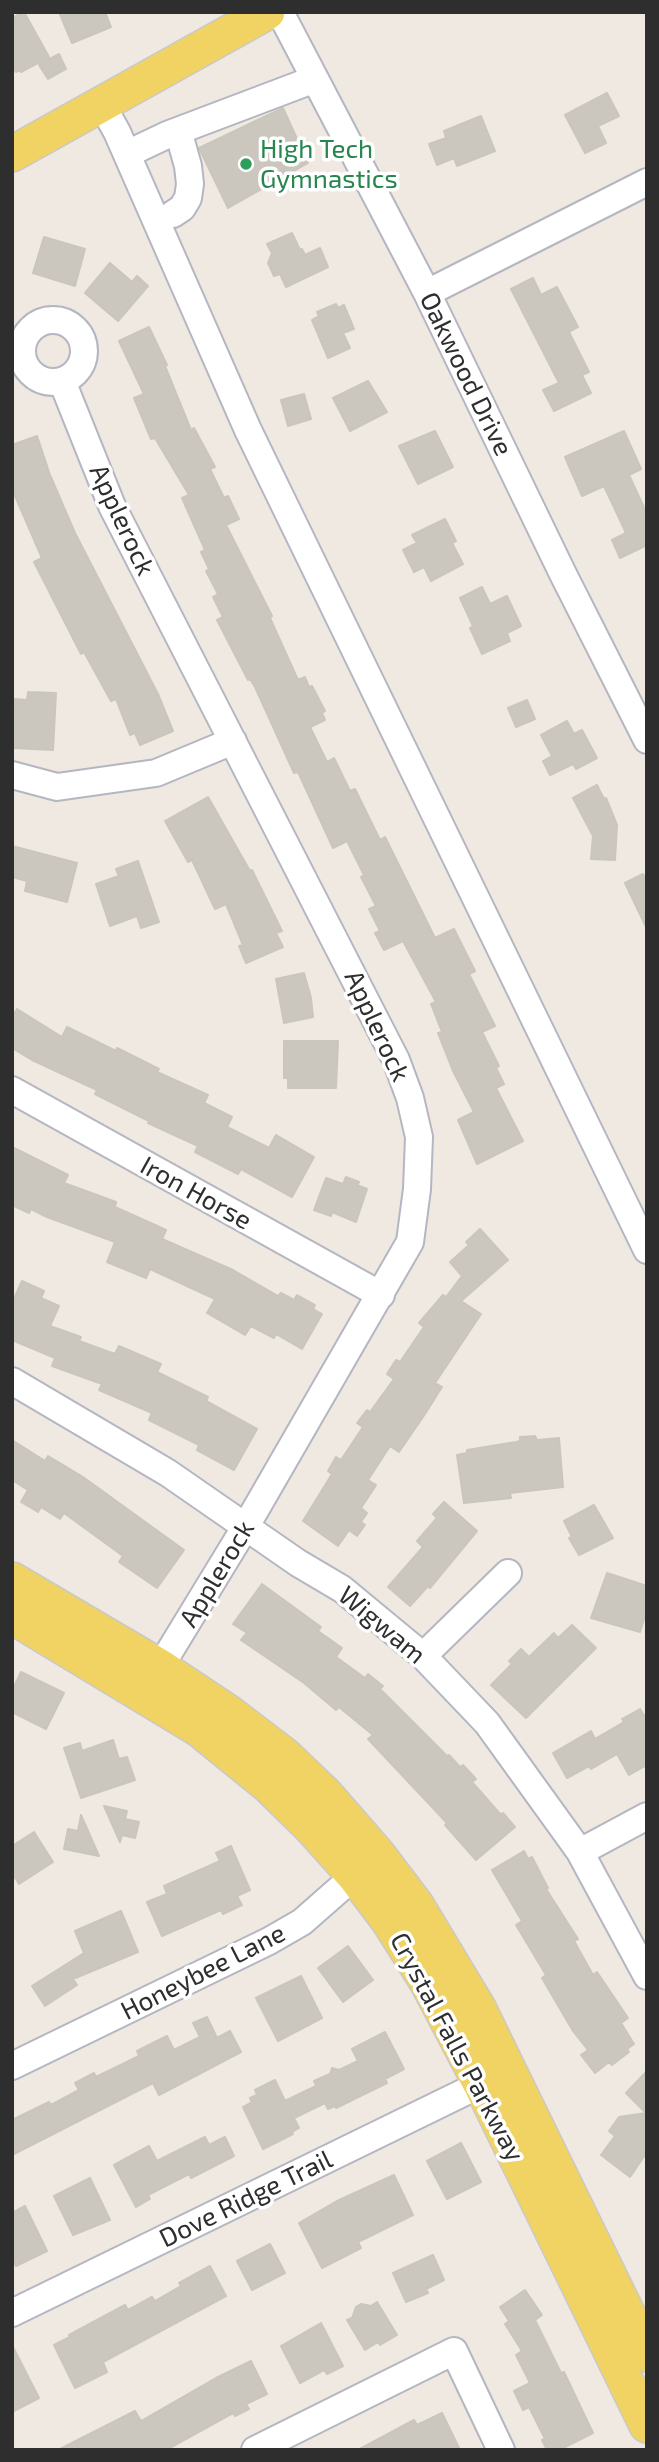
<!DOCTYPE html>
<style>
body{margin:0}
#map{position:relative;width:659px;height:2462px;overflow:hidden;background:#efe9e1;font-family:"Exo 2",sans-serif}
canvas{display:block}
.frame{position:absolute;inset:0;border:14px solid #2e2e2e;pointer-events:none}
</style>
<div id="map">
<canvas width="659" height="2462"></canvas>
<div class="frame"></div>
</div>
<script>
const ctx = document.querySelector('canvas').getContext('2d');
ctx.lineJoin = 'round';
function fillPath(path, color) { ctx.fillStyle = color; ctx.fill(path, 'evenodd'); }
const poly = rows => new Path2D(rows.map(r => 'M' + r).join(''));
function trace(path, color, width, dash) { ctx.strokeStyle = color; ctx.lineWidth = width; ctx.lineCap = dash ? 'butt' : 'round'; ctx.setLineDash(dash || []); ctx.stroke(path); }
function label(font, color, halo, rows, align = 'center') {
  ctx.font = font + ' "Exo 2",sans-serif'; ctx.lineWidth = 7; ctx.setLineDash([]); ctx.textBaseline = 'middle'; ctx.strokeStyle = halo; ctx.fillStyle = color; for (const [text, x, y, turn = 0] of rows) {
    ctx.save(); ctx.translate(x, y); ctx.rotate((+turn || 0) * Math.PI / 180); ctx.textAlign = isNaN(turn) ? turn : align; if (halo) ctx.strokeText(text, 0, 0); ctx.fillText(text, 0, 0); ctx.restore();
  }
}
const building = poly([
 [24,12,49,57,21,72,20,70,16,72,12,65,12,18,24,12],
 [59,12,105,12,111,27,72,43,59,12],
 [59,54,66,69,48,79,39,65,59,54],
 [607,93,619,116,598,126,606,143,585,153,565,115,607,93],
 [283,108,308,163,228,208,199,148,283,108],
 [481,116,495,151,457,166,454,158,437,165,429,144,446,138,444,131,481,116],
 [292,233,300,250,302,249,305,255,320,248,328,267,286,287,280,274,274,276,268,263,272,253,267,244,292,233],
 [44,237,85,249,75,286,33,273,44,237],
 [110,263,132,282,137,276,148,286,118,321,85,293,110,263],
 [533,278,541,295,557,287,578,327,569,332,589,372,582,375,591,393,554,411,543,390,559,383,511,289,533,278],
 [336,304,338,308,344,305,354,329,343,333,350,348,328,358,312,320,319,316,317,312,336,304],
 [149,327,167,365,165,366,191,430,194,428,215,467,210,469,224,498,228,496,239,519,226,525,272,616,270,618,298,680,305,677,309,687,312,686,325,711,322,713,325,720,310,727,327,762,334,758,350,791,355,789,380,840,385,837,435,938,454,929,475,971,469,974,495,1026,482,1032,499,1066,496,1068,504,1084,496,1088,523,1141,477,1164,458,1120,474,1112,453,1071,438,1033,442,1032,431,1004,436,1002,403,941,384,950,375,933,380,931,369,909,376,906,361,877,364,875,347,841,333,848,298,772,294,773,255,687,250,679,248,680,217,620,223,617,213,597,218,594,206,571,209,569,201,552,205,550,182,498,189,495,155,438,151,439,134,398,144,394,119,341,149,327],
 [368,381,387,412,350,431,333,398,368,381],
 [304,394,311,419,288,426,281,400,304,394],
 [435,431,453,467,418,484,399,446,435,431],
 [624,431,641,469,629,475,647,514,647,545,620,558,612,540,626,533,604,486,582,496,565,457,624,431],
 [37,436,50,475,75,533,158,694,173,731,140,745,135,733,130,735,116,699,111,701,84,652,81,654,34,562,42,558,12,489,12,445,37,436],
 [445,519,456,541,452,543,463,564,431,581,424,567,414,572,403,550,417,543,412,535,445,519],
 [482,587,490,604,507,596,521,626,507,633,510,641,482,654,470,628,473,626,460,598,482,587],
 [28,692,56,693,53,750,12,748,14,699,27,700,28,692],
 [527,700,535,719,516,727,508,708,527,700],
 [567,721,574,734,582,730,597,758,576,769,573,764,550,775,543,761,552,756,541,735,567,721],
 [597,785,604,799,606,798,617,825,615,860,591,859,593,836,573,798,597,785],
 [208,797,250,871,252,870,282,931,276,933,283,947,246,963,239,946,243,945,226,904,215,909,192,860,188,862,165,821,208,797],
 [12,846,77,863,67,902,25,891,27,881,12,877,12,846],
 [138,861,159,922,141,928,137,916,110,926,96,884,119,876,116,869,138,861],
 [643,874,647,882,647,929,625,883,643,874],
 [304,973,311,998,313,1017,284,1023,276,979,304,973],
 [17,1009,62,1037,67,1027,116,1051,117,1048,159,1069,157,1072,208,1095,204,1103,232,1117,227,1127,269,1148,276,1135,314,1157,292,1197,241,1169,238,1174,195,1152,198,1146,148,1123,149,1121,95,1094,97,1090,32,1060,12,1048,12,1017,17,1009],
 [284,1041,338,1041,336,1088,288,1088,288,1078,284,1078,284,1041],
 [12,1147,68,1175,64,1183,116,1202,115,1207,166,1230,162,1239,233,1270,278,1296,281,1293,294,1300,297,1295,315,1305,313,1309,322,1314,302,1349,276,1334,274,1338,251,1326,245,1335,207,1313,215,1299,150,1269,146,1278,107,1262,115,1242,47,1217,31,1209,29,1213,12,1205,12,1147],
 [346,1177,359,1182,357,1185,367,1189,356,1222,332,1212,331,1216,314,1210,326,1178,343,1184,346,1177],
 [480,1229,508,1260,461,1301,481,1314,435,1383,442,1387,425,1414,399,1452,390,1446,368,1480,376,1485,361,1508,367,1513,361,1522,365,1525,357,1536,349,1530,338,1546,303,1521,332,1474,328,1471,336,1457,341,1460,363,1427,357,1423,367,1410,370,1412,394,1379,387,1374,396,1360,400,1362,424,1327,419,1323,443,1295,446,1297,462,1276,450,1262,469,1245,466,1242,480,1229],
 [22,1281,44,1291,41,1298,59,1306,50,1326,81,1337,79,1341,115,1354,119,1346,161,1364,157,1372,208,1397,206,1401,257,1429,234,1470,197,1450,199,1445,149,1420,152,1413,99,1390,102,1384,52,1366,55,1358,12,1340,12,1303,22,1281],
 [535,1436,537,1440,559,1438,563,1487,510,1493,511,1498,464,1503,457,1455,467,1453,467,1450,516,1442,520,1441,520,1437,535,1436],
 [12,1440,45,1461,48,1456,83,1477,184,1550,157,1588,119,1562,123,1556,64,1513,60,1519,41,1507,38,1512,21,1502,28,1490,12,1480,12,1440],
 [444,1502,477,1531,430,1588,428,1586,410,1606,388,1587,423,1547,417,1541,437,1518,433,1514,444,1502],
 [594,1505,613,1538,579,1555,569,1538,572,1537,564,1521,594,1505],
 [607,1573,647,1586,647,1610,640,1632,591,1618,607,1573],
 [262,1584,321,1627,318,1631,342,1648,336,1657,365,1678,368,1674,383,1686,380,1689,447,1756,449,1755,460,1767,463,1765,476,1779,472,1782,501,1815,503,1813,515,1827,476,1860,445,1825,447,1823,368,1739,373,1735,339,1707,336,1710,304,1683,241,1640,247,1633,233,1624,262,1584],
 [572,1625,596,1648,526,1718,491,1685,512,1664,509,1661,521,1649,529,1657,554,1633,558,1638,572,1625],
 [21,1672,64,1693,46,1729,12,1712,12,1691,21,1672],
 [640,1709,647,1720,647,1765,629,1775,617,1754,591,1769,589,1766,567,1778,553,1753,591,1731,595,1739,624,1722,622,1719,640,1709],
 [113,1740,119,1759,127,1757,135,1780,81,1798,64,1748,80,1743,82,1751,113,1740],
 [104,1806,127,1811,125,1819,139,1822,135,1838,122,1835,120,1842,104,1806],
 [81,1815,99,1856,64,1849,68,1829,78,1831,81,1815],
 [34,1832,53,1862,19,1884,12,1873,12,1846,34,1832],
 [231,1846,250,1890,237,1896,242,1905,223,1914,221,1910,162,1936,147,1902,167,1894,164,1886,220,1861,216,1853,231,1846],
 [524,1851,528,1859,532,1857,548,1888,546,1889,578,1939,574,1941,593,1975,597,1972,628,2018,621,2023,634,2044,627,2049,629,2052,612,2065,609,2062,595,2073,581,2055,588,2050,573,2031,542,1978,546,1975,516,1925,522,1921,492,1870,524,1851],
 [121,1911,138,1952,73,1979,77,1985,45,2006,32,1986,84,1953,75,1931,121,1911],
 [348,1946,373,1980,343,2002,318,1968,348,1946],
 [301,1976,322,2018,278,2041,256,1998,301,1976],
 [207,2017,217,2038,230,2031,241,2052,159,2095,153,2083,12,2155,12,2120,49,2102,51,2105,79,2090,75,2083,94,2073,96,2077,139,2056,137,2051,167,2036,174,2050,200,2037,193,2023,207,2017],
 [385,2032,404,2069,385,2079,387,2083,336,2108,335,2106,328,2109,325,2103,294,2118,299,2128,292,2132,293,2134,263,2149,243,2107,252,2102,250,2098,257,2095,255,2090,275,2080,285,2101,316,2086,314,2081,330,2074,332,2068,339,2070,358,2061,352,2049,385,2032],
 [647,2071,647,2152,630,2177,601,2155,615,2136,609,2131,619,2117,646,2113,626,2093,647,2071],
 [205,2137,209,2145,225,2137,234,2156,191,2178,189,2174,148,2195,150,2199,136,2207,114,2165,149,2146,157,2161,205,2137],
 [461,2143,481,2182,447,2199,427,2161,461,2143],
 [394,2175,413,2215,358,2242,361,2248,322,2268,299,2223,337,2201,394,2175],
 [90,2178,110,2220,73,2235,54,2196,90,2178],
 [25,2206,47,2251,16,2266,12,2258,12,2213,25,2206],
 [270,2244,285,2273,252,2290,237,2261,270,2244],
 [433,2255,444,2280,426,2289,428,2293,406,2302,393,2273,433,2255],
 [210,2266,226,2296,103,2362,107,2372,75,2388,54,2345,70,2337,69,2335,125,2305,128,2310,152,2297,155,2301,181,2286,179,2283,210,2266],
 [525,2290,542,2315,535,2320,561,2373,564,2372,593,2433,559,2450,547,2450,542,2440,545,2439,529,2407,523,2410,514,2391,530,2383,516,2355,522,2351,505,2324,509,2321,500,2307,525,2290],
 [377,2302,397,2335,380,2345,378,2342,365,2350,347,2320,352,2318,356,2307,361,2304,371,2306,377,2302],
 [321,2323,343,2366,327,2374,324,2370,300,2383,281,2346,321,2323],
 [12,2345,39,2398,12,2412,12,2345],
 [251,2361,267,2394,246,2404,249,2409,235,2416,233,2413,166,2450,58,2450,135,2411,141,2421,216,2378,251,2361],
 [442,2413,460,2450,358,2450,414,2420,417,2425,442,2413]
]);
const minor = poly([
 [280,12,427,293,563,574,647,740],
 [102,105,117,132,248,430,647,1250],
 [127,154,167,135,315,79],
 [173,214,182,208,188,198,190,184,188,166,181,141,175,132],
 [427,293,647,182],
 '22 351a31 31 0 1 1 62 0a31 31 0 1 1-62 0Z',
 [62,381,112,506,396,1060,410,1098,419,1137,417,1189,410,1242,246,1526,160,1667],
 [12,775,57,787,156,773,233,741],
 [12,1090,381,1295],
 [12,1381,168,1473,298,1563,342,1589,423,1656,487,1723,580,1852,647,1976],
 [423,1656,508,1573],
 [580,1852,647,1816],
 [12,2066,269,1941,302,1922,368,1864],
 [12,2313,481,2084],
 [255,2450,454,2351,501,2450]
]);
const major = poly([
 [12,154,267,12],
 [12,1580,160,1667,229,1713,284,1755,325,1794,378,1855,416,1905,478,2008,647,2354],
 [12,1616,199,1729,268,1785,312,1828,355,1876,389,1921,428,1983,481,2084,647,2425]
]);
const markers = [
 [246,164,7,"#2e9e5b"]
];
const leisureNames = [
 ["High Tech",260,149],
 ["Gymnastics",260,179]
];
const streetNames = [
 ["Oakwood Drive",466,374,64],
 ["Applerock",122,520,65],
 ["Applerock",377,1026,65],
 ["Iron Horse",196,1193,29],
 ["Applerock",217,1574,-59],
 ["Wigwam",382,1625,40],
 ["Honeybee Lane",203,1972,-27],
 ["Crystal Falls Parkway",457,2047,62],
 ["Dove Ridge Trail",246,2199,-26]
];
fillPath(building, '#cbc7bf');
trace(building, '#cbc5ba', 2);
trace(minor, '#b4b6c1', 30);
trace(major, '#c9c9c9', 38);
trace(minor, '#fff', 26);
trace(major, '#f1d364', 35);
for (const [x, y, r, color] of markers) { const dot = new Path2D(); dot.arc(x, y, r, 0, 2 * Math.PI); ctx.fillStyle = color; ctx.fill(dot); trace(dot, '#fff', 2.5); }
label('26px', '#27864d', '#fff', leisureNames, 'left');
label('26px', '#2e2e2e', '#fff', streetNames);
</script>
